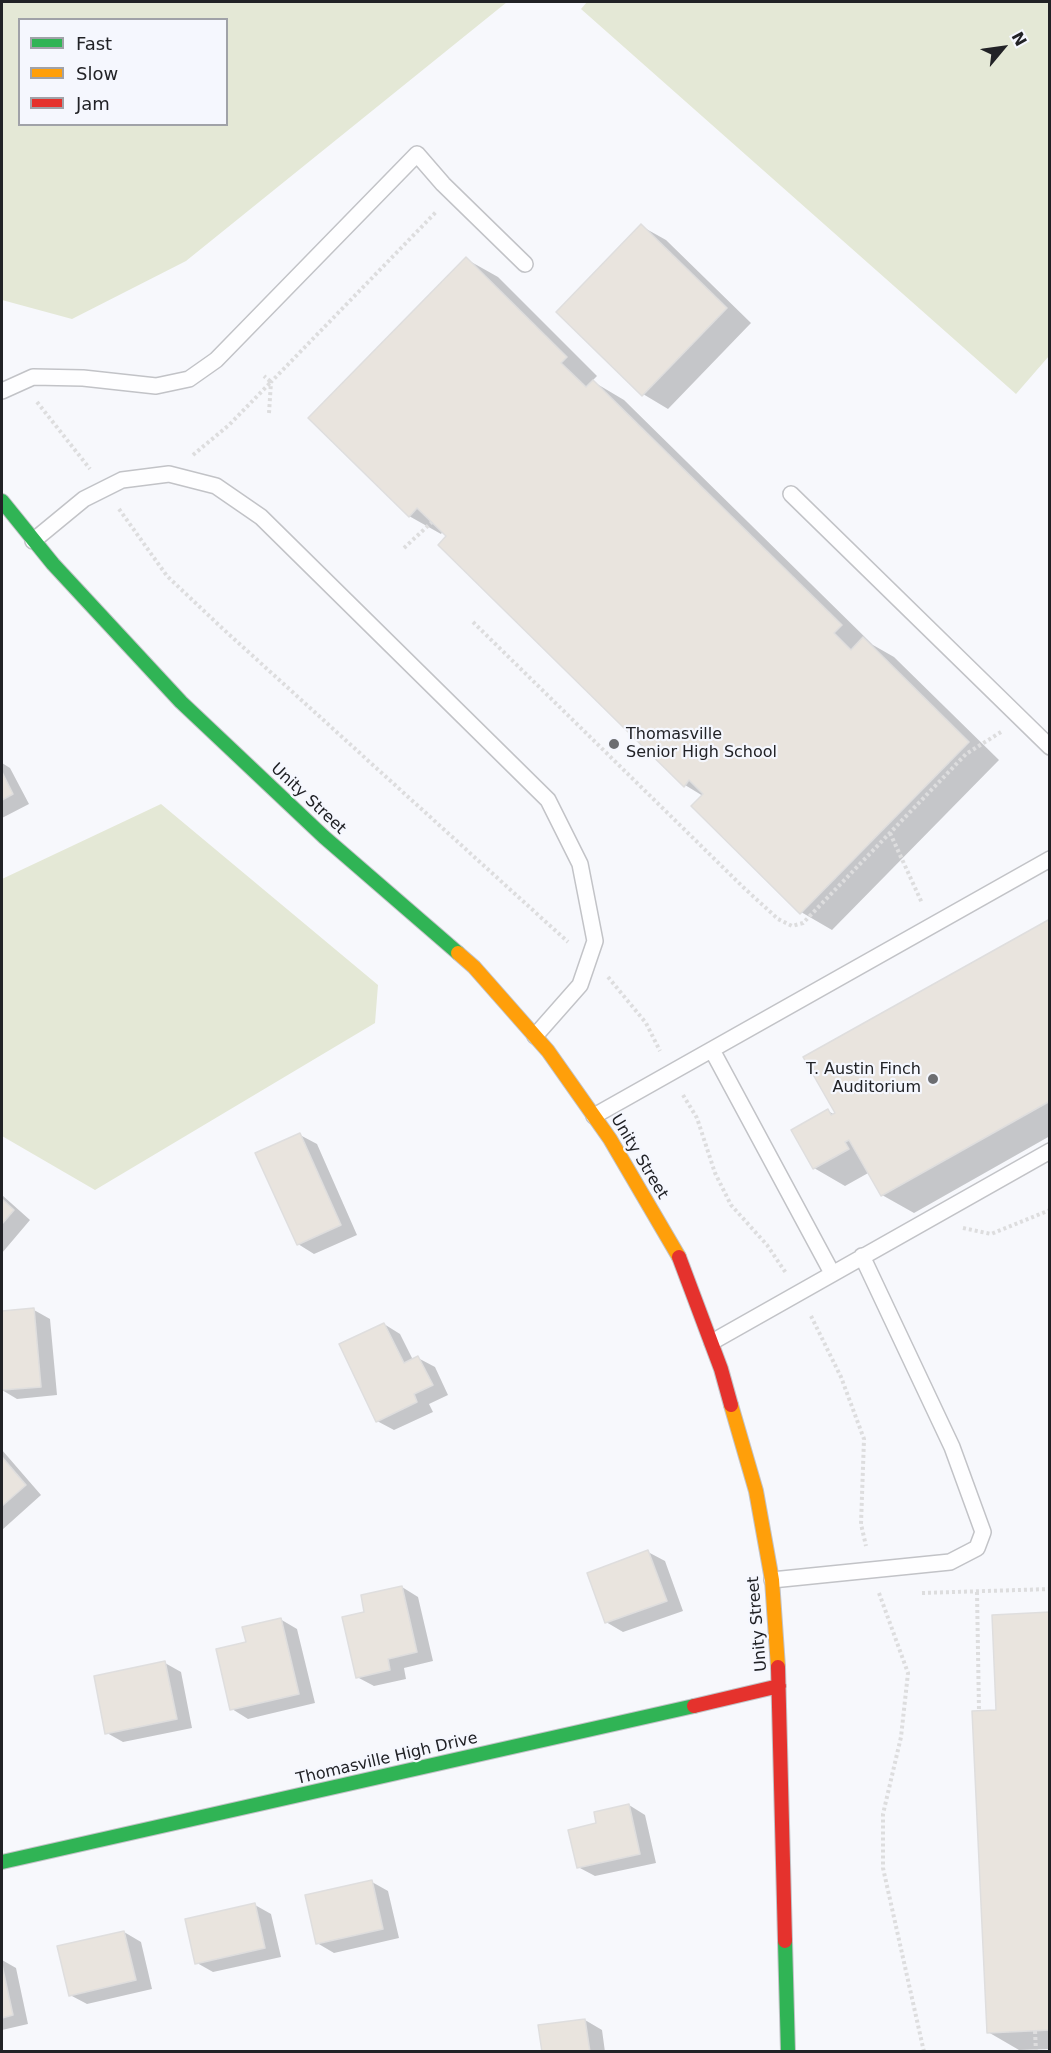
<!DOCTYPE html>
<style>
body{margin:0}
#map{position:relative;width:1051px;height:2053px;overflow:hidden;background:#f7f8fc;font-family:"DejaVu Sans",sans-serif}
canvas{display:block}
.frame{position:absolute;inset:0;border:3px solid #212226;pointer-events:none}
.legend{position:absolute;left:18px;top:18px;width:210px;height:108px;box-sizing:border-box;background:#f5f7fe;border:2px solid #a0a2a8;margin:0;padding:8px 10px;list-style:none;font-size:18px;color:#212226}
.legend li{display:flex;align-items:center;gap:12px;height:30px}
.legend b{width:30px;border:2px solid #a0a2a8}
.north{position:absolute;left:973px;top:18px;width:60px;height:60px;-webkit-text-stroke:4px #f5f7fe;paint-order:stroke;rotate:61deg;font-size:16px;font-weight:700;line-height:24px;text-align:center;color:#212226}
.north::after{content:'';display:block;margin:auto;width:21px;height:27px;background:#212226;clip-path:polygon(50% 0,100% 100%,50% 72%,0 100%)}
</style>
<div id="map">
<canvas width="1051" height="2053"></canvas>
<div class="frame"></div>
<ul class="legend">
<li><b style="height:8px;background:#30b455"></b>Fast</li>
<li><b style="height:8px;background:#ff9f0a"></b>Slow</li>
<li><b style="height:8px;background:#e5322d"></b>Jam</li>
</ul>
<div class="north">N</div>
</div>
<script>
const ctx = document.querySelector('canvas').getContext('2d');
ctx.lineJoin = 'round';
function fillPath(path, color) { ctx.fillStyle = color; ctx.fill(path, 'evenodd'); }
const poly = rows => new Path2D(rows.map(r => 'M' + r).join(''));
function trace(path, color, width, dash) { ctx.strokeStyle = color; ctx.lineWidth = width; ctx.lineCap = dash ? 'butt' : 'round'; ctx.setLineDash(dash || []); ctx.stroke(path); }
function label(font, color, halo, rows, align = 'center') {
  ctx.font = font + ' "DejaVu Sans",sans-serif'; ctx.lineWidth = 4.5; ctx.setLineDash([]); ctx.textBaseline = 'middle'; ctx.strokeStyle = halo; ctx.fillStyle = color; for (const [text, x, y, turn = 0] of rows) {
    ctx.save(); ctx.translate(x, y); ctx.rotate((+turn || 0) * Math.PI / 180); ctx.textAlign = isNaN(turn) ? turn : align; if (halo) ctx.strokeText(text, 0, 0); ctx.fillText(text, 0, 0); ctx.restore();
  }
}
const green = poly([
 [2,2,507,2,186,261,72,319,2,300],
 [20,20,226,20,226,124,20,124],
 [587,2,1049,2,1049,356,1016,394,581,9],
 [161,804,378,985,375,1023,95,1190,2,1136,2,879]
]);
const shadow = poly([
 [641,226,666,240,751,323,668,409,643,394],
 [466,259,498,277,597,376,592,381,624,400,873,645,894,657,999,760,832,930,801,912,703,796,685,785,443,531,441,534,409,516],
 [2,763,10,768,29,804,2,818],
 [1050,921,1050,1136,914,1213,882,1195,870,1172,845,1186,814,1168,828,1111,839,1117],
 [300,1135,317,1144,357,1235,314,1254,298,1244],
 [2,1195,30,1220,2,1253],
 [34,1310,50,1319,57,1395,17,1399,2,1390,2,1312],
 [384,1324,400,1334,413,1360,418,1358,435,1367,448,1395,429,1404,433,1412,394,1430,377,1421],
 [2,1450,41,1495,2,1530],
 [648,1552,665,1561,683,1611,623,1632,606,1622],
 [402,1587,418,1597,433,1661,404,1668,406,1679,374,1686,357,1677,366,1613],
 [1050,1614,1050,2049,1019,2050,988,2032,998,1712],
 [280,1619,297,1629,315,1703,248,1719,232,1709,248,1643],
 [165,1663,181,1672,192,1728,123,1742,107,1733],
 [629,1805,645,1815,656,1863,595,1876,578,1867,598,1824],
 [372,1882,388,1891,399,1938,334,1953,317,1943],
 [255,1905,271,1914,281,1957,213,1972,197,1963],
 [124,1932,141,1942,152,1989,87,2004,70,1995],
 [2,1960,16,1968,28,2024,2,2030],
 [585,2020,602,2030,605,2052,543,2052]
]);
const building = poly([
 [641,224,727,308,642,396,556,312,641,224],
 [466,257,567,357,561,363,586,387,593,380,842,625,834,633,851,650,863,637,969,742,800,914,691,806,703,794,689,780,684,787,438,545,446,536,417,508,409,517,308,418,466,257],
 [2,772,13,794,2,800,2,772],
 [1050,919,1050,1101,881,1196,849,1140,845,1142,849,1149,813,1169,791,1130,828,1109,831,1115,835,1113,803,1057,1050,919],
 [300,1133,341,1225,297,1245,255,1153,300,1133],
 [2,1199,14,1210,2,1224,2,1199],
 [34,1308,41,1387,2,1390,2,1311,34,1308],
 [384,1323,404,1363,418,1356,433,1385,414,1394,417,1402,376,1422,339,1344,384,1323],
 [2,1457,26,1485,2,1506,2,1457],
 [648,1550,667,1601,605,1623,587,1573,648,1550],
 [402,1586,417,1652,388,1659,390,1670,356,1678,342,1617,364,1612,361,1595,402,1586],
 [1050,1612,1050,2030,987,2033,972,1711,996,1710,992,1615,1050,1612],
 [281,1618,299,1694,230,1710,216,1649,246,1642,242,1627,281,1618],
 [165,1661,177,1719,105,1734,94,1676,165,1661],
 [629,1804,640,1854,577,1868,568,1830,596,1823,594,1812,629,1804],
 [372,1880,383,1929,316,1944,305,1895,372,1880],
 [255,1903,265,1948,195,1964,185,1919,255,1903],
 [124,1931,136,1980,69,1996,57,1946,124,1931],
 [2,1965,13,2015,2,2018,2,1965],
 [585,2019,590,2052,542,2052,538,2025,585,2019]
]);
const path = poly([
 [37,402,90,469],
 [269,413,271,382,437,211],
 [193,455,229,425,271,382,264,376],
 [119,509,167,576,222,628,568,942],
 [404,548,432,522],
 [473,622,743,887,778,919,792,926,803,923,966,754,1001,732],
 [890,833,922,903],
 [608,977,646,1023,660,1051],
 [683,1095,697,1118,715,1173,731,1205,767,1245,786,1273],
 [963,1228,991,1234,1050,1210],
 [811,1316,841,1377,864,1439,861,1524,866,1546],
 [977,1592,979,1711],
 [879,1593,908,1673,901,1737,883,1814,883,1868,924,2052],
 [922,1593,1050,1589],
 [1035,2031,1036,2052]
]);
const lane = poly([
 [2,391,33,377,83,378,156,386,189,379,216,360,417,154,443,184,525,264],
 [791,494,1050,747],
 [33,541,84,499,122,480,169,474,216,486,261,517,548,800,580,864,595,941,580,985,535,1036],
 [712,1050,832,1273],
 [594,1116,1050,859],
 [712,1342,1050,1151],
 [772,1580,950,1562,977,1548,983,1532,952,1447,862,1256]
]);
const fast = poly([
 [2,501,53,564,181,702,324,837,458,953],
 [2,1862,694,1706],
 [785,1941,788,2052]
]);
const slow = poly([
 [458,953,474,967,548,1051,610,1139,679,1257],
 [731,1405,756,1491,772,1580,778,1667]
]);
const jam = poly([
 [679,1257,721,1369,731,1405],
 [778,1667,785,1941],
 [694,1706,779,1686]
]);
const markers = [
 [614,744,6,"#6c6d71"],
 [933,1079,6,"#6c6d71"]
];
const poiNames = [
 ["Thomasville",626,735],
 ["Senior High School",626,753],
 ["T. Austin Finch",921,1070,"right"],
 ["Auditorium",921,1088,"right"]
];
const streetNames = [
 ["Unity Street",308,799,43],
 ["Unity Street",639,1157,59],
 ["Unity Street",758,1624,-95],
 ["Thomasville High Drive",387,1759,-13]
];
fillPath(green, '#e4e8d6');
fillPath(shadow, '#0003');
fillPath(building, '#e9e4de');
trace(building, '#dfdede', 1.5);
trace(lane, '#c2c3c7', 18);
trace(fast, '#c2c3c7', 16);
trace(slow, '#c2c3c7', 16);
trace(jam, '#c2c3c7', 16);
trace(path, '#ddddde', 4, [3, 3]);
trace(lane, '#fefeff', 15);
trace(fast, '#30b455', 14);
trace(slow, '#ff9f0a', 14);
trace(jam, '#e5322d', 14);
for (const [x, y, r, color] of markers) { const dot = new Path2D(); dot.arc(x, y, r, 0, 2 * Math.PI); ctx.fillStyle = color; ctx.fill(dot); trace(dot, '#f5f7fe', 2); }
label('16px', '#212226', '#f5f7fe', poiNames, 'left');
label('16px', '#212226', '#f5f7fe', streetNames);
</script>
